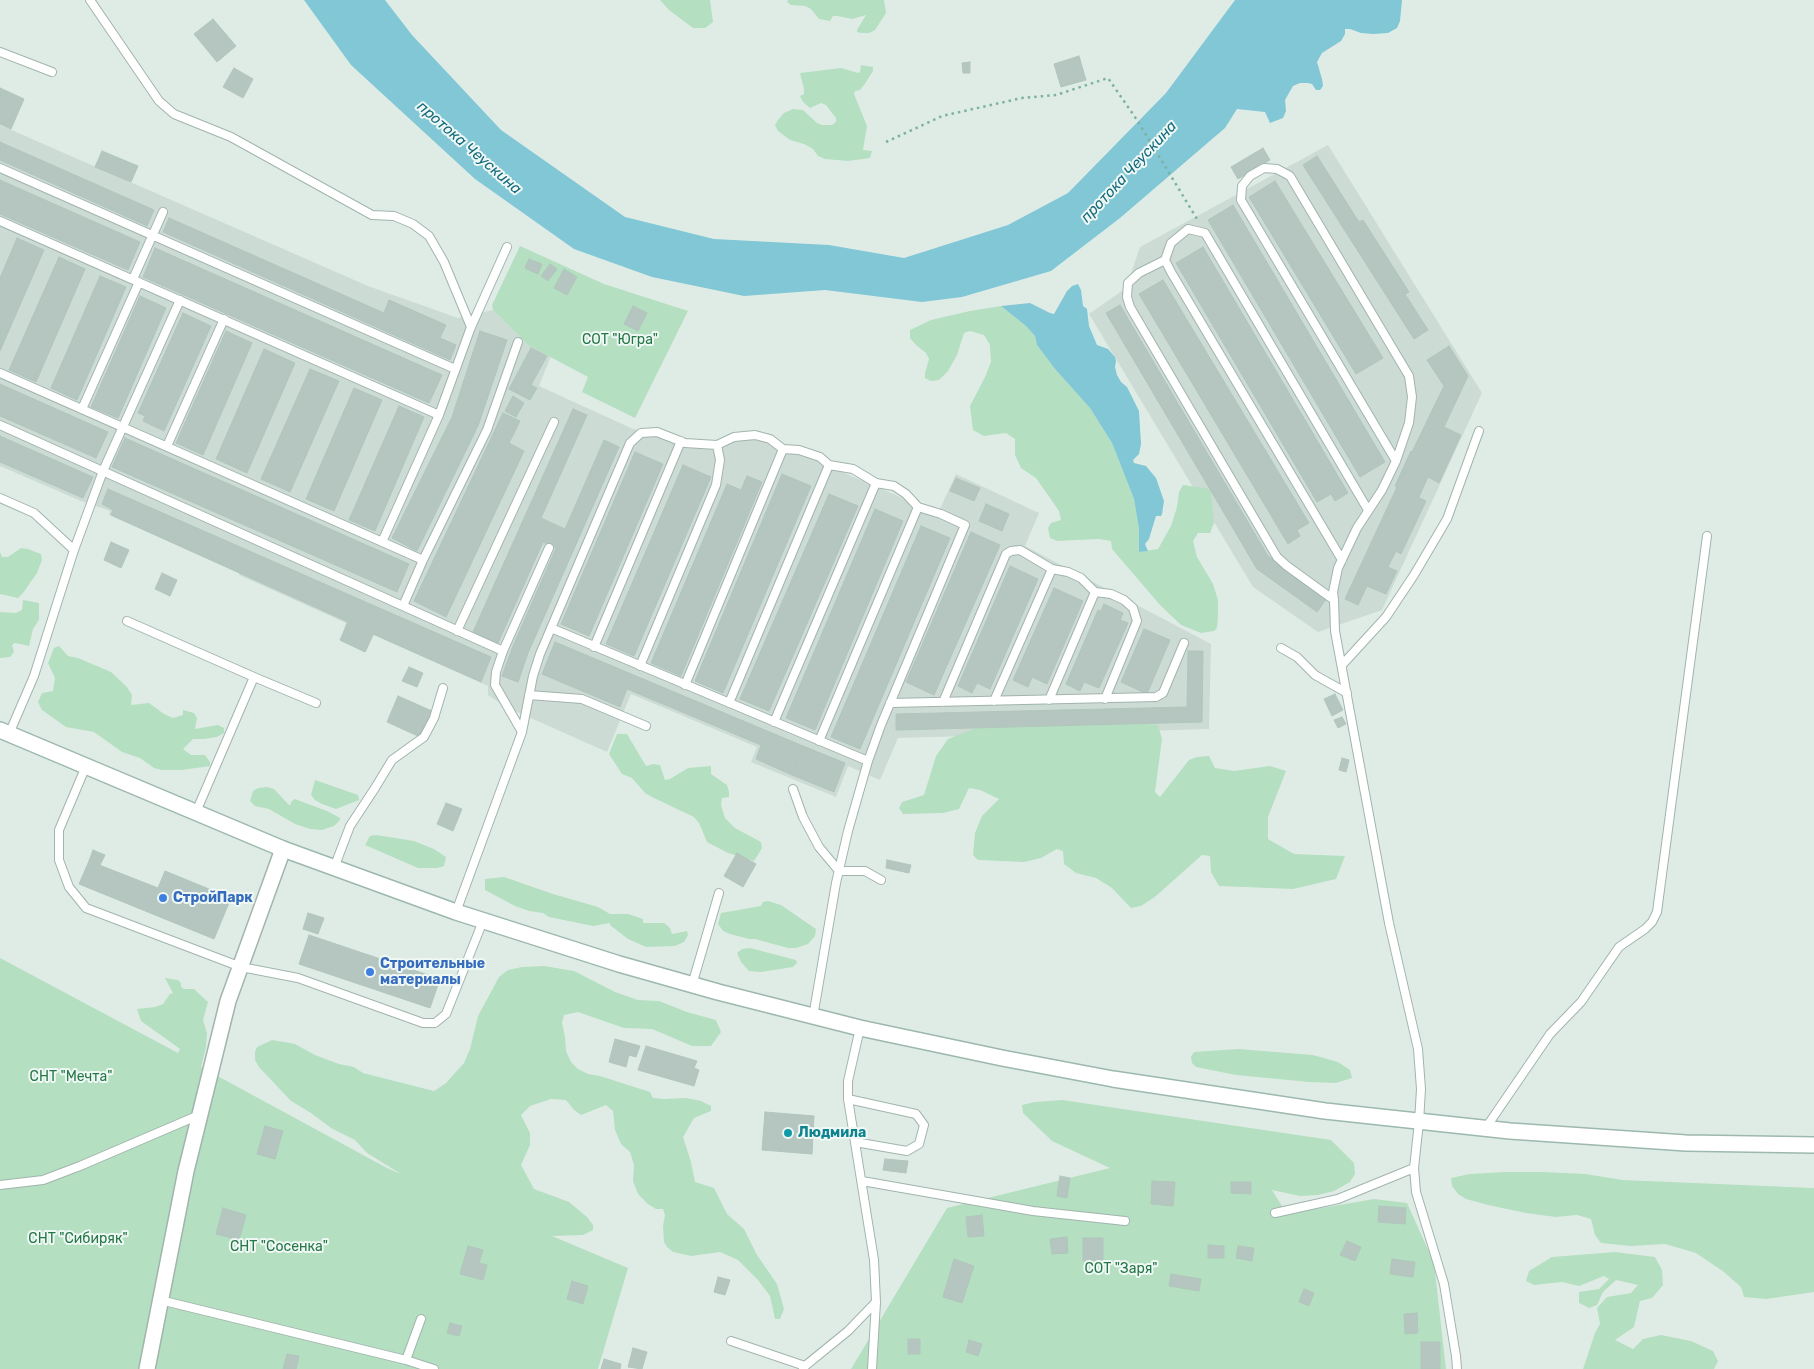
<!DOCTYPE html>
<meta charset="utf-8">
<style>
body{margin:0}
canvas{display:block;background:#dfece6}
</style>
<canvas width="1814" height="1369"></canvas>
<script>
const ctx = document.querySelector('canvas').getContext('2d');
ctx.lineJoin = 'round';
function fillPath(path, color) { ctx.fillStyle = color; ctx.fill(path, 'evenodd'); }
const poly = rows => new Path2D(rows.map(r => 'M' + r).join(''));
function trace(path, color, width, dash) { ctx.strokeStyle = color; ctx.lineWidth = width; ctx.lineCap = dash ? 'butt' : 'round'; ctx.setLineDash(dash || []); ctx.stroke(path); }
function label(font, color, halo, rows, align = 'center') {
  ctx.font = font + ' Rubik,sans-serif'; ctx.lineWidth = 4; ctx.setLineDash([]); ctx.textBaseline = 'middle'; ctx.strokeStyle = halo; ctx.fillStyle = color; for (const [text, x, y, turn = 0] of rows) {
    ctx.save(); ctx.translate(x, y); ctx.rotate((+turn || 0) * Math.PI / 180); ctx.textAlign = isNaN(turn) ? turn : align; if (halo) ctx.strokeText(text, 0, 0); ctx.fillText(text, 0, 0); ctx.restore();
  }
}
const built = poly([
 [0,125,368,286,458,318,493,310,528,345,551,356,539,386,631,428,685,446,753,434,938,513,956,474,1039,513,1025,546,1211,644,1209,729,898,738,880,780,848,766,836,797,751,762,757,747,631,694,607,752,506,707,488,695,488,686,374,635,366,652,340,641,346,623,239,575,239,573,109,515,110,511,81,501,0,466],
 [1328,145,1482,393,1382,610,1318,632,1253,587,1089,314,1126,288,1140,247]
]);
const green = poly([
 [660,0,710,0,713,22,705,28,693,28,669,10],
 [788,0,884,0,886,13,875,30,869,33,861,33,857,32,857,30,866,15,852,19,838,16,833,16,830,21,819,19,811,9,805,6,791,5,787,2],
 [861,65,873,67,873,71,864,85,860,90,855,91,854,94,867,126,863,150,872,151,870,158,848,161,825,159,818,156,813,149,804,144,790,140,778,131,775,125,778,120,784,113,793,109,803,110,817,123,822,125,832,125,836,122,836,118,826,105,821,103,810,108,803,102,800,96,804,94,804,89,800,73,841,68,858,73,860,72],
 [520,246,604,284,688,311,635,418,582,392,588,377,528,345,493,310,492,305],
 [1001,306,1026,326,1035,336,1037,345,1055,369,1090,408,1112,443,1134,499,1139,529,1139,552,1158,549,1171,526,1177,507,1179,492,1183,485,1205,488,1211,490,1214,523,1210,533,1198,533,1193,541,1197,557,1213,584,1218,600,1218,617,1217,628,1214,631,1201,633,1181,625,1160,605,1112,549,1111,541,1099,539,1057,541,1050,538,1048,528,1051,523,1061,520,1059,511,1036,478,1021,468,1015,455,1015,439,1006,433,984,436,973,430,970,406,985,377,991,362,990,345,984,335,970,331,964,333,957,355,948,371,939,380,931,381,925,378,925,373,929,359,926,353,916,345,910,338,910,330,931,320,970,311],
 [21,548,28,549,41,554,42,560,37,573,23,593,18,598,0,594,0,552,2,557,8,557],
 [23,600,39,603,39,620,33,629,29,646,15,643,12,645,14,652,10,657,0,658,0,612,16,613,22,610],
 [59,646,68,656,78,658,111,672,127,687,132,695,131,705,149,703,164,714,173,718,183,715,183,710,194,713,197,718,195,729,218,725,224,728,224,733,217,737,204,739,193,739,183,749,191,755,205,755,210,762,210,766,182,770,162,770,154,768,140,758,122,752,94,732,66,727,42,710,38,702,42,693,53,691,55,678,48,663,54,648],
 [1122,722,1158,725,1162,739,1155,792,1160,797,1189,760,1197,757,1209,756,1215,768,1234,771,1270,766,1286,771,1268,817,1268,839,1294,854,1345,856,1336,879,1293,889,1219,886,1211,872,1210,856,1202,855,1156,896,1141,906,1131,908,1112,888,1096,878,1076,873,1064,864,1063,851,1057,849,1041,858,1024,862,978,860,973,855,975,833,982,816,999,799,980,790,969,788,959,809,943,813,903,814,899,808,902,802,924,795,936,756,948,739,976,728,1002,725],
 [617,734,627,734,646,766,653,764,660,765,665,780,670,779,688,768,711,766,711,774,727,785,729,792,729,797,722,798,721,805,725,818,735,828,761,842,762,848,754,861,728,853,707,842,699,823,694,817,654,798,645,793,632,778,622,774,609,754],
 [315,780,358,795,359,800,336,809,322,804,315,800,311,795],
 [267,787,274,789,289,805,290,805,292,801,295,799,327,811,340,818,340,820,334,826,322,830,310,829,295,824,269,809,255,806,250,801,253,791,258,788],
 [376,835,414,841,434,849,446,857,444,866,437,868,418,868,365,845,370,836],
 [504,877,553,894,598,907,610,914,628,914,643,919,643,923,664,923,670,928,672,934,687,931,688,935,684,942,675,946,646,947,628,939,610,925,610,923,593,926,549,917,543,913,529,911,515,906,485,890,485,879],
 [768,901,781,905,816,929,815,936,808,944,796,948,788,948,755,939,749,939,730,934,723,931,718,924,721,913,761,906,763,902],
 [750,948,796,960,797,963,793,967,761,972,749,971,741,962,737,953,742,949],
 [0,958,178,1053,180,1049,141,1021,137,1009,155,1007,163,1004,170,994,173,993,165,978,178,980,181,983,181,987,184,989,194,989,208,1002,203,1020,207,1033,206,1047,201,1067,387,1168,401,1174,367,1153,355,1140,331,1128,311,1113,291,1101,259,1067,255,1060,255,1052,257,1047,272,1040,295,1044,315,1055,339,1064,354,1067,363,1073,434,1091,446,1083,464,1063,470,1049,478,1016,499,977,508,970,522,967,544,966,574,971,615,992,638,1000,659,1001,687,1012,716,1020,721,1032,711,1046,692,1046,652,1029,624,1028,578,1012,564,1015,562,1023,565,1037,566,1051,571,1062,578,1069,588,1074,600,1076,650,1092,653,1098,665,1099,686,1098,701,1101,711,1106,711,1111,694,1118,683,1137,691,1162,695,1182,714,1188,727,1214,744,1229,757,1255,777,1284,784,1309,780,1319,775,1319,770,1296,758,1280,738,1260,720,1252,691,1256,673,1252,667,1247,664,1242,663,1226,665,1215,663,1209,656,1209,648,1204,638,1194,633,1181,634,1165,630,1152,621,1144,615,1130,613,1111,606,1105,581,1115,574,1110,566,1100,551,1099,530,1106,521,1115,530,1133,530,1145,521,1165,534,1189,569,1202,587,1217,593,1225,593,1230,583,1235,552,1236,628,1268,598,1369,0,1369],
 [1238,1049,1313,1055,1338,1062,1350,1070,1352,1078,1336,1083,1309,1082,1236,1075,1196,1067,1192,1063,1191,1057,1194,1052],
 [1062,1100,1331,1140,1354,1163,1355,1174,1350,1182,1334,1191,1318,1195,1300,1196,1272,1190,1287,1214,1374,1199,1407,1203,1434,1263,1446,1369,851,1369,947,1208,1110,1168,1052,1141,1023,1113,1022,1105,1035,1102],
 [1505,1172,1542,1172,1585,1174,1623,1180,1814,1188,1814,1292,1766,1299,1744,1297,1741,1287,1724,1272,1696,1253,1665,1244,1631,1246,1601,1243,1595,1235,1591,1219,1577,1215,1556,1217,1526,1213,1488,1205,1466,1199,1458,1194,1452,1186,1451,1178,1470,1174],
 [1615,1252,1655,1257,1662,1270,1663,1285,1652,1298,1640,1301,1634,1327,1615,1340,1633,1349,1643,1339,1661,1335,1691,1341,1713,1351,1718,1361,1714,1369,1583,1369,1595,1333,1600,1324,1597,1308,1607,1297,1631,1293,1638,1285,1616,1280,1603,1292,1597,1305,1589,1308,1579,1303,1579,1292,1599,1289,1609,1279,1604,1276,1579,1286,1562,1282,1534,1285,1526,1281,1529,1271,1552,1257]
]);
const water = poly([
 [304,0,385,0,412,35,501,130,625,217,714,239,829,245,904,258,1008,225,1068,193,1166,93,1235,0,1402,0,1400,21,1397,28,1388,33,1373,34,1361,33,1350,29,1345,29,1345,34,1341,41,1322,53,1317,62,1322,79,1323,86,1320,90,1316,90,1312,84,1308,83,1300,83,1293,86,1285,100,1286,111,1283,118,1270,123,1265,112,1237,109,1225,128,1120,218,1051,271,962,297,922,302,825,290,744,296,652,277,574,249,475,179,351,65],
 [1078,284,1081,290,1083,306,1087,309,1089,326,1097,345,1108,349,1115,357,1116,361,1115,367,1117,375,1121,382,1127,387,1139,411,1141,444,1139,454,1133,460,1134,463,1146,466,1156,478,1164,501,1162,514,1161,516,1156,516,1149,539,1145,544,1148,551,1139,552,1139,529,1134,499,1112,443,1090,408,1055,369,1037,345,1035,336,1026,326,1001,306,1030,303,1050,313,1054,314,1067,291,1072,286]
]);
const building = poly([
 [213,19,236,46,217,62,194,34,213,19],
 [1079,56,1086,80,1061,87,1054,64,1079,56],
 [970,62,970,73,963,73,962,63,970,62],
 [234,68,253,79,243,98,223,87,234,68],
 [0,88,24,99,11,129,0,124,0,88],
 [0,142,154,210,147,226,0,160,0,142],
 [1263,148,1270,160,1238,179,1231,167,1263,148],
 [102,151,138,166,131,182,95,167,102,151],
 [1317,156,1359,222,1363,220,1409,292,1405,294,1428,330,1414,339,1303,165,1317,156],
 [0,180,140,242,128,270,0,214,0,180],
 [1275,181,1383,358,1356,374,1249,197,1275,181],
 [1233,205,1385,462,1360,477,1208,220,1233,205],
 [169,218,384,313,389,300,446,325,440,338,456,345,450,360,163,232,169,218],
 [17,238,44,250,0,351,0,278,17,238],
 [1203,247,1348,493,1335,501,1331,494,1317,502,1176,263,1203,247],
 [155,248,442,375,429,403,143,277,155,248],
 [59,257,85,269,36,382,9,370,59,257],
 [529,259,542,264,538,274,525,268,529,259],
 [550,264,557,269,548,281,541,276,550,264],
 [564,269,577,277,567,295,554,288,564,269],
 [100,276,126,287,77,400,51,388,100,276],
 [1163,280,1309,523,1297,530,1300,536,1288,544,1139,294,1163,280],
 [140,296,166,308,118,418,91,407,140,296],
 [1120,305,1268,556,1327,598,1317,612,1257,569,1106,313,1120,305],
 [633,306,647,313,638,331,624,324,633,306],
 [183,313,211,326,164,431,143,421,145,416,138,413,183,313],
 [226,331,252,343,203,455,176,443,226,331],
 [480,331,507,340,478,426,417,551,392,538,452,417,480,331],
 [1449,346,1468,376,1444,427,1461,435,1439,483,1428,477,1419,497,1395,486,1411,451,1412,452,1444,386,1427,360,1449,346],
 [531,348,547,356,531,385,537,388,530,400,509,389,531,348],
 [264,349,295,363,247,473,216,459,264,349],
 [310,369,339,381,290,492,261,479,310,369],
 [0,384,108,432,96,458,0,416,0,384],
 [354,388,382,400,334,511,306,499,354,388],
 [513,396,524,403,516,417,505,411,513,396],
 [399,406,424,417,375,531,349,520,399,406],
 [573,409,587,415,541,518,565,529,604,440,619,447,528,653,518,682,502,676,513,646,556,548,543,542,498,643,473,632,573,409],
 [503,413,520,421,509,443,524,451,446,617,414,601,503,413],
 [0,436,93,477,83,498,0,462,0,436],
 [125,438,409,564,397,592,112,467,125,438],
 [635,452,663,464,589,636,561,624,635,452],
 [683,465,711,477,634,656,606,644,683,465],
 [782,474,811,486,723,693,695,681,782,474],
 [747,476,762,482,681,676,651,663,727,484,741,490,747,476],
 [956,478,980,488,974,501,950,491,956,478],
 [1397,487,1426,501,1401,554,1396,551,1388,567,1397,571,1386,594,1367,586,1358,605,1345,599,1397,487],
 [108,489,491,657,481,682,373,634,365,652,340,640,348,622,111,515,113,510,102,504,108,489],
 [829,494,858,506,769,711,740,699,829,494],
 [986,504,1009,514,1002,531,979,521,986,504],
 [875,509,903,521,815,730,786,718,875,509],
 [921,526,950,538,860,749,831,737,921,526],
 [971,532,1000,545,934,695,906,682,971,532],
 [111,542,129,550,121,568,104,560,111,542],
 [1010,566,1038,579,990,689,977,683,972,693,958,686,1010,566],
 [162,573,177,580,170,596,155,589,162,573],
 [1054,588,1083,601,1047,684,1032,677,1028,687,1013,680,1054,588],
 [1104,604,1123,613,1120,620,1128,623,1099,688,1084,682,1080,691,1066,684,1098,610,1101,611,1104,604],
 [1144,629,1170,640,1147,694,1121,682,1144,629],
 [555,642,803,746,792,775,756,759,761,745,627,689,620,707,542,674,555,642],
 [1188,651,1203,651,1202,722,896,730,896,714,1187,707,1188,651],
 [409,667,423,673,417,687,402,681,409,667],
 [1335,694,1343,710,1332,716,1324,699,1335,694],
 [398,696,432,711,420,737,387,722,398,696],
 [1342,717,1346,724,1338,728,1334,720,1342,717],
 [803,746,845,763,834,792,792,775,803,746],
 [1342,758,1349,760,1346,772,1339,770,1342,758],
 [446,803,462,809,453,831,437,824,446,803],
 [93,850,105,855,100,865,89,861,93,850],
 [737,853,756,864,743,887,724,876,737,853],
 [887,860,911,865,909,873,886,868,887,860],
 [89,861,158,888,165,871,231,898,214,939,79,884,89,861],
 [308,913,324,918,318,934,303,929,308,913],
 [309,935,440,979,430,1008,299,964,309,935],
 [615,1039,640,1046,636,1057,629,1055,626,1067,609,1062,615,1039],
 [646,1046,697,1061,694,1068,699,1070,694,1086,638,1070,646,1046],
 [765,1112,814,1116,812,1154,762,1150,765,1112],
 [265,1126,283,1131,275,1159,257,1154,265,1126],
 [885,1159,908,1161,906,1173,883,1170,885,1159],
 [1060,1176,1070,1178,1067,1198,1057,1196,1060,1176],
 [1152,1181,1175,1182,1173,1206,1151,1204,1152,1181],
 [1231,1182,1251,1182,1251,1194,1231,1193,1231,1182],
 [1379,1206,1406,1208,1405,1224,1378,1222,1379,1206],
 [223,1208,246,1215,239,1240,216,1234,223,1208],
 [982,1215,984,1236,968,1237,966,1217,982,1215],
 [1067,1237,1068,1253,1052,1254,1050,1239,1067,1237],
 [1083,1238,1103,1238,1103,1261,1083,1261,1083,1238],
 [1347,1241,1361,1247,1355,1261,1340,1255,1347,1241],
 [1208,1245,1224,1246,1224,1258,1208,1258,1208,1245],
 [468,1246,483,1250,479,1263,487,1265,483,1280,460,1274,468,1246],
 [1238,1246,1254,1248,1252,1261,1236,1258,1238,1246],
 [954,1259,974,1266,962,1303,943,1297,954,1259],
 [1392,1259,1415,1262,1413,1277,1390,1274,1392,1259],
 [1171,1274,1201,1279,1199,1291,1169,1286,1171,1274],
 [718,1277,730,1280,725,1295,714,1292,718,1277],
 [572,1281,588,1286,583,1304,567,1299,572,1281],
 [1304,1289,1314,1293,1309,1306,1299,1302,1304,1289],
 [1417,1313,1418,1333,1405,1334,1404,1314,1417,1313],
 [450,1323,462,1326,459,1336,447,1333,450,1323],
 [908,1339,920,1339,920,1354,908,1354,908,1339],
 [969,1340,982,1344,978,1356,966,1352,969,1340],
 [1421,1342,1440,1342,1440,1369,1421,1369,1421,1342],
 [633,1348,647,1352,642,1369,628,1367,633,1348],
 [287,1354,299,1356,296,1369,283,1369,287,1354],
 [604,1359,621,1364,620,1369,601,1369,604,1359]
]);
const path = poly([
 [886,142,942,116,1022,98,1056,95,1108,78,1137,120,1197,219]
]);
const service = poly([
 [90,0,159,101,174,114,231,137,372,215,394,216,413,224,429,236,444,262,471,327],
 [0,52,52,72],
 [0,168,455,369],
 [0,221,439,415],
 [1165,260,1139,273,1128,283,1127,297,1130,307,1277,557,1287,566,1334,600],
 [133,279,163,212],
 [0,373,423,560],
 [82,409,139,282],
 [0,425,503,651,496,672,495,685,522,732,456,912],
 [167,446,224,319],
 [1396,461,1241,200,1242,186,1250,176,1264,168,1277,169,1290,176,1409,376,1412,397,1409,423,1396,461,1382,490,1357,528,1338,568,1333,592,1334,600,1335,631,1389,923,1418,1049,1421,1089,1419,1122,1414,1168,1416,1192,1444,1284,1456,1356,1457,1369],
 [0,498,34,513,74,550],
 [382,542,439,415,471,327,507,247],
 [1342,560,1171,272,1165,260,1171,243,1188,229,1205,233,1368,510],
 [403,606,423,560,487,430,518,342],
 [127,621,254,677,196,812],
 [551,628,868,761],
 [457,631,554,422],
 [594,647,681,441],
 [1281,648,1297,657,1315,675,1347,693],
 [503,651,549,548],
 [1342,665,1386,617,1414,575,1447,519,1479,431],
 [640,666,716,485,720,460,717,445],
 [254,677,316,703],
 [685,685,783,449],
 [529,695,582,699,646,726],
 [1049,700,1095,592],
 [994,701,1052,569],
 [943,702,1006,554,1011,551,1020,550,1052,569,1068,572,1081,578,1095,592,1111,594,1124,600,1133,608,1137,621,1105,699],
 [729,703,829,465],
 [890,703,1156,697,1163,693,1184,643],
 [774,722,876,483],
 [522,732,533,676,540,654,630,443,641,433,657,432,685,443,717,445,734,437,755,435,770,439,783,449,799,450,820,457,829,465,853,469,876,483,894,486,906,494,918,507,941,514,965,525,881,725,868,761,848,831,836,883,813,1017],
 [9,734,34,676,74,550,103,471,180,300],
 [819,741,918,507],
 [86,766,59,830,59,860,69,887,86,908,241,967,298,978,423,1023,435,1023,446,1014,483,921],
 [793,789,803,817,819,847,839,871,865,871,881,880],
 [334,868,350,826,375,788,392,760,424,737,434,718,443,688],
 [692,985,719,893],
 [860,1028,848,1081,848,1099,874,1260,876,1302,872,1369],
 [848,1099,916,1114,924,1125,919,1144,907,1151,855,1142],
 [1485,1129,1550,1034,1581,1002,1619,947,1645,929,1652,922,1657,912,1707,536],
 [862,1181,1033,1211,1125,1221],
 [0,1185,43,1180,80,1166,199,1115],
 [1275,1213,1338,1199,1414,1168],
 [160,1300,406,1360,421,1319],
 [731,1341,805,1366],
 [406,1360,434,1369],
 [803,1369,805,1366,848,1331,876,1302]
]);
const minor = poly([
 [147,1369,186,1171,228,1001,283,849]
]);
const secondary = poly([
 [0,730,283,849,456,912,619,964,718,992,860,1028,1002,1058,1113,1079,1325,1111,1510,1131,1686,1143,1814,1145]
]);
const markers = [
 [163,898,5,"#3f7fe0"],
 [370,972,5,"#3f7fe0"],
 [788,1133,5,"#0f9aa8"]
];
const parkNames = [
 ["СОТ \"Югра\"",620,340],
 ["СНТ \"Мечта\"",71,1077],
 ["СНТ \"Сибиряк\"",78,1239],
 ["СНТ \"Сосенка\"",279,1247],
 ["СОТ \"Заря\"",1121,1269]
];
const shopNames = [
 ["СтройПарк",173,898],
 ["Строительные",380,964],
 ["материалы",380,980]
];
const cultureNames = [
 ["Людмила",798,1133]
];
const waterNames = [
 ["протока Чеускина",469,148,41],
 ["протока Чеускина",1129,172,-47]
];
fillPath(built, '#cddbd5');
fillPath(green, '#b5dfc1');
fillPath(water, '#81c7d6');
fillPath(building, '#b4c6bf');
trace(building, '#b1c6bd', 1);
trace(service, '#a1b4ad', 10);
trace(minor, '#a1b4ad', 18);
trace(secondary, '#9cb8af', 18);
trace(path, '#7cb2a2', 2.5, [2.5, 4]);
trace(service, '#fff', 8);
trace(minor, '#fff', 15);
trace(secondary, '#fff', 15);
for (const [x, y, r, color] of markers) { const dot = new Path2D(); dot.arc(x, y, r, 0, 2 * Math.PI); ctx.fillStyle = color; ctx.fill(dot); trace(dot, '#eff8f4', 2); }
label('14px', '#257747', '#eff8f4', parkNames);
label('bold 14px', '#366cbe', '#eff8f4', shopNames, 'left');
label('bold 14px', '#0d838f', '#eff8f4', cultureNames, 'left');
label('italic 15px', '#146a7e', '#eff8f4', waterNames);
</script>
